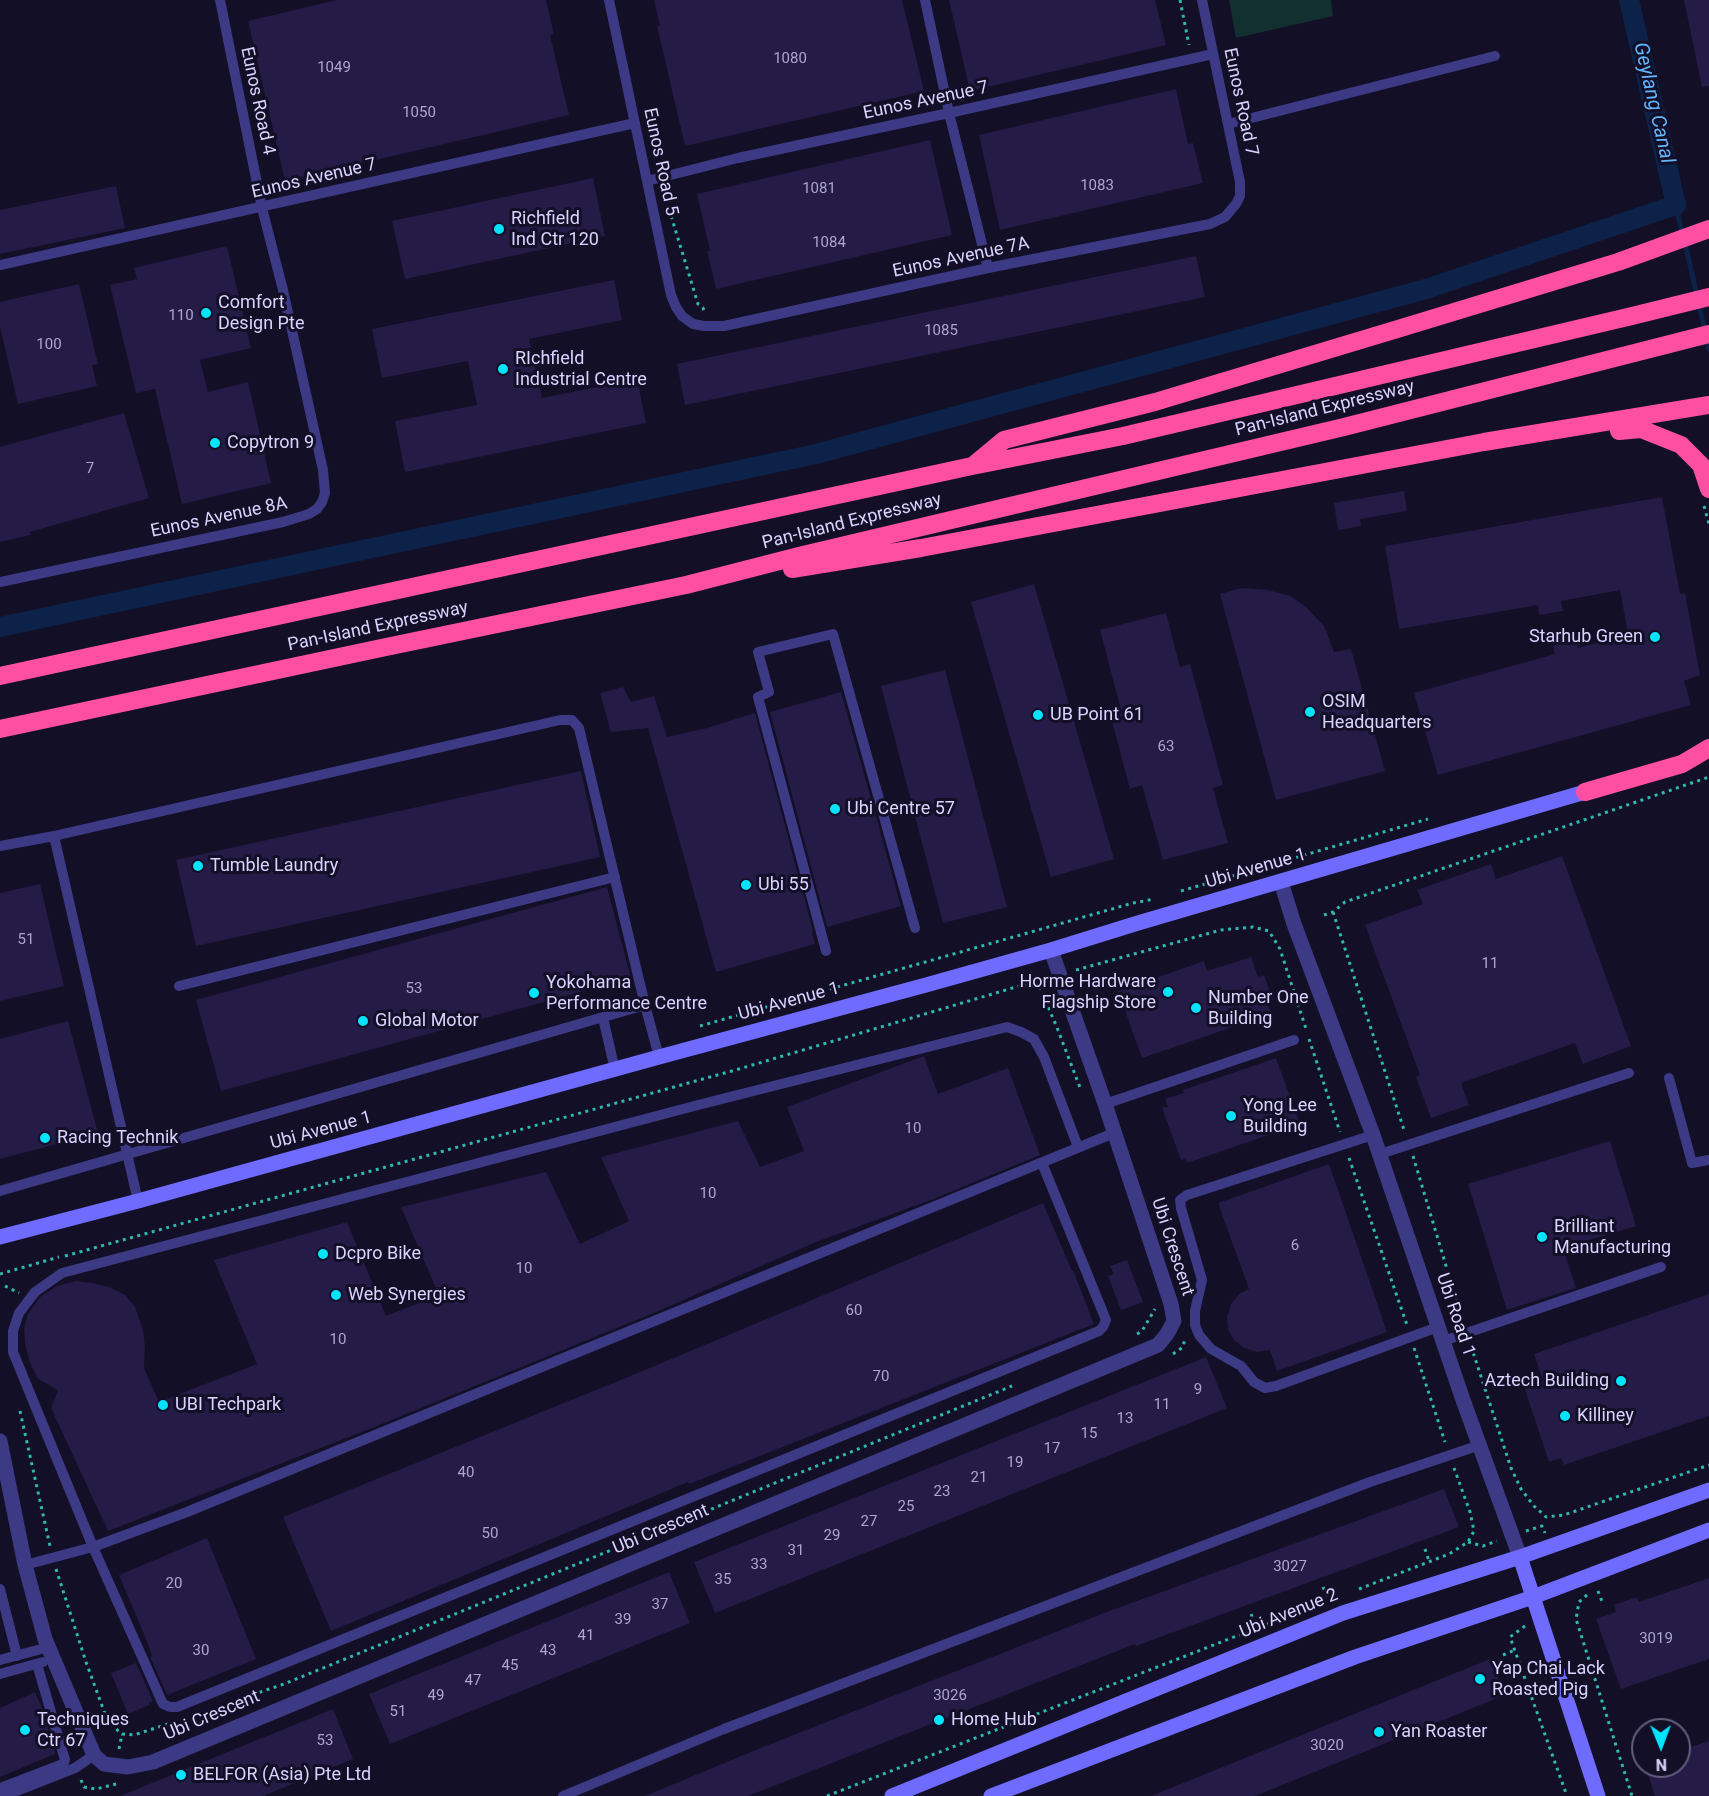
<!DOCTYPE html>
<style>
body{margin:0}
#map{position:relative;width:1709px;height:1796px;overflow:hidden;background:#130f26;font-family:Roboto,sans-serif}
canvas{display:block}
.north{position:absolute;left:1631px;top:1718px;width:60px;height:60px;box-sizing:border-box;background:#130f26;border:2px solid #625e7d;border-radius:50%;rotate:179deg;font-size:16px;font-weight:700;line-height:24px;text-align:center;color:#d9d4ff}
.north::after{content:'';display:block;margin:auto;width:21px;height:27px;background:#00e5ff;clip-path:polygon(50% 0,100% 100%,50% 72%,0 100%)}
</style>
<div id="map">
<canvas width="1709" height="1796"></canvas>
<div class="north">N</div>
</div>
<script>
const ctx = document.querySelector('canvas').getContext('2d');
ctx.lineJoin = 'round';
function fillPath(path, color) { ctx.fillStyle = color; ctx.fill(path, 'evenodd'); }
const poly = rows => new Path2D(rows.map(r => 'M' + r).join(''));
function trace(path, color, width, dash) { ctx.strokeStyle = color; ctx.lineWidth = width; ctx.lineCap = dash ? 'butt' : 'round'; ctx.setLineDash(dash || []); ctx.stroke(path); }
function label(font, color, halo, rows, align = 'center') {
  ctx.font = font + ' Roboto,sans-serif'; ctx.lineWidth = 6; ctx.setLineDash([]); ctx.textBaseline = 'middle'; ctx.strokeStyle = halo; ctx.fillStyle = color; for (const [text, x, y, turn = 0] of rows) {
    ctx.save(); ctx.translate(x, y); ctx.rotate((+turn || 0) * Math.PI / 180); ctx.textAlign = isNaN(turn) ? turn : align; if (halo) ctx.strokeText(text, 0, 0); ctx.fillText(text, 0, 0); ctx.restore();
  }
}
const green = poly([
 [1229,0,1331,0,1333,16,1236,38]
]);
const stream = poly([
 [1676,205,1682,234],
 [1685,243,1709,349]
]);
const canal = poly([
 [0,627,816,454,1426,289,1676,205,1629,0]
]);
const building = poly([
 [337,0,546,0,554,34,550,35,569,115,285,181,248,21],
 [654,0,902,0,924,91,685,146,657,26,660,26],
 [949,0,1155,0,1166,45,970,91],
 [1684,0,1709,0,1709,86,1702,87],
 [1176,89,1188,144,1193,143,1203,183,1000,230,979,135],
 [930,140,952,235,716,289,707,251,710,251,697,194],
 [593,178,605,236,405,279,392,221],
 [116,186,125,228,0,254,0,210],
 [227,246,251,348,200,360,208,392,248,382,271,483,182,504,155,389,136,393,110,285,137,279,134,268],
 [1196,256,1205,297,685,405,677,364],
 [614,280,622,320,529,339,542,398,637,379,646,423,405,472,395,421,477,405,468,361,382,378,372,329],
 [79,284,98,364,92,365,97,386,18,404,0,327,0,302],
 [124,413,149,498,30,532,31,535,0,542,0,447],
 [1404,491,1407,511,1360,519,1361,526,1338,530,1334,503],
 [1662,497,1680,594,1685,593,1700,675,1684,681,1691,705,1438,775,1414,693,1555,654,1553,646,1576,640,1578,648,1628,634,1620,590,1561,601,1563,611,1539,615,1538,605,1399,629,1385,546],
 [1034,584,1114,859,1051,877,971,602],
 [1241,588,1268,590,1290,596,1306,607,1324,626,1334,652,1351,649,1385,771,1276,800,1220,594],
 [1166,613,1180,667,1190,664,1223,785,1213,788,1228,843,1163,860,1142,785,1130,789,1109,710,1120,706,1100,630],
 [945,670,1007,907,943,923,881,686],
 [623,687,631,702,654,696,667,737,707,728,755,713,813,931,812,932,815,944,716,972,648,728,611,732,600,693],
 [841,692,901,906,827,927,770,712],
 [581,771,600,857,196,946,176,860],
 [1562,856,1631,1046,1583,1064,1575,1043,1461,1083,1469,1105,1431,1118,1416,1077,1420,1075,1365,925,1423,904,1417,890,1491,864,1496,879],
 [40,884,64,986,0,1001,0,893],
 [607,887,631,978,221,1091,196,1000],
 [1251,957,1258,977,1264,975,1273,1000,1267,1002,1271,1014,1142,1058,1118,991,1204,961,1207,971],
 [68,1021,98,1133,0,1159,0,1039],
 [924,1056,938,1094,1008,1068,1040,1155,931,1200,816,1242,656,1312,372,1428,108,1531,51,1408,58,1390,38,1379,30,1363,25,1343,24,1327,28,1314,40,1297,57,1286,76,1281,92,1283,109,1287,125,1295,135,1307,143,1330,145,1348,144,1368,159,1402,257,1364,214,1260,347,1222,386,1316,439,1295,401,1207,546,1172,580,1244,629,1221,601,1157,738,1121,760,1167,804,1151,787,1107],
 [1276,1058,1300,1124,1187,1163,1185,1159,1181,1160,1162,1108,1168,1107,1165,1099,1184,1093,1183,1090],
 [1610,1141,1636,1226,1563,1248,1576,1288,1507,1310,1468,1184],
 [1329,1164,1387,1332,1277,1371,1270,1350,1257,1352,1244,1348,1234,1340,1228,1329,1227,1317,1231,1304,1239,1294,1249,1289,1218,1203],
 [1043,1203,1072,1271,1073,1270,1094,1324,689,1484,688,1482,331,1631,283,1517,645,1370],
 [1127,1260,1143,1302,1121,1310,1108,1276,1114,1274,1110,1266],
 [1709,1294,1709,1416,1564,1465,1561,1458,1549,1462,1523,1384,1542,1378,1534,1354],
 [1206,1357,1227,1408,715,1613,694,1562],
 [1444,1489,1459,1527,1136,1646,1135,1644,748,1796,645,1796,763,1747,1104,1613],
 [207,1538,256,1659,167,1695,150,1657,152,1656,148,1644,119,1575],
 [669,1572,690,1623,390,1744,369,1694],
 [1709,1578,1709,1659,1621,1689,1596,1619,1616,1612,1614,1605,1637,1597,1639,1602],
 [1490,1659,1505,1695,1255,1796,1151,1796],
 [136,1663,153,1701,149,1703,149,1705,128,1714,111,1673],
 [35,1692,43,1711,55,1754,0,1777,0,1708],
 [333,1709,353,1759,263,1796,120,1796],
 [1709,1741,1709,1796,1655,1796,1645,1766,1679,1766,1679,1751]
]);
const path = poly([
 [1180,0,1189,45],
 [669,209,698,304,703,308,705,313],
 [1704,506,1709,524],
 [1181,891,1428,819],
 [1333,912,1405,1133],
 [1324,915,1333,912,1345,902,1709,777],
 [1076,970,1221,930,1253,927,1269,931,1280,949,1307,1032],
 [1036,980,1056,1025,1081,1090],
 [700,1026,1133,903,1155,899],
 [1309,1039,1340,1132],
 [1413,1156,1462,1319],
 [1349,1158,1407,1325],
 [65,1256,739,1069,1043,979],
 [0,1274,59,1257],
 [5,1286,19,1293],
 [1137,1334,1142,1331,1155,1309],
 [1471,1346,1511,1468,1521,1489,1534,1506,1546,1517,1564,1515,1709,1465],
 [1414,1348,1445,1442],
 [1173,1354,1183,1347,1185,1338],
 [20,1411,50,1546],
 [1526,1531,1542,1526,1545,1533],
 [1468,1542,1483,1546,1497,1541],
 [1425,1549,1429,1561],
 [56,1569,86,1662,108,1722,122,1734,134,1735,174,1722],
 [1323,1587,1329,1601],
 [1359,1589,1449,1554,1468,1542,1474,1531,1470,1512,1454,1468],
 [1598,1591,1603,1604],
 [1587,1595,1579,1602,1576,1619,1632,1796],
 [1251,1614,1257,1628],
 [1525,1626,1510,1637,1567,1796],
 [1503,1655,1515,1650],
 [231,1702,284,1684,1012,1386],
 [119,1749,122,1734],
 [81,1780,84,1787,96,1789,120,1783],
 [827,1796,1275,1621]
]);
const lane = poly([
 [609,0,671,295,676,307,682,316,693,324,704,326,724,326,988,268,1210,224,1225,217,1236,204,1240,196,1240,182,1202,0],
 [925,0,949,113,988,268],
 [1228,124,1495,56],
 [647,181,738,158,949,113,1213,54],
 [0,265,635,123],
 [0,582,283,522,309,514,317,509,322,502,325,493,323,470,283,290,262,208,220,0],
 [54,836,138,1201],
 [0,846,54,836,560,720,572,720,579,728,645,1005,659,1057],
 [826,951,758,697,769,692,758,652,833,634,915,928],
 [179,986,615,877],
 [603,1018,615,1070],
 [1669,1078,1692,1163,1709,1160],
 [1105,1104,1294,1040],
 [1373,1135,1187,1195,1180,1200,1181,1208,1202,1280,1195,1311,1195,1325,1199,1335,1211,1349,1241,1366,1254,1382,1265,1388,1276,1386,1438,1327],
 [1380,1154,1629,1073],
 [1042,1163,1106,1320,1103,1327,1099,1331,177,1707,170,1707,163,1704,93,1547,13,1352,13,1331,19,1313,35,1292,62,1273,698,1105,1007,1027,1021,1032,1034,1039,1044,1057,1078,1147],
 [0,1191,645,1005],
 [1443,1341,1661,1267],
 [25,1565,93,1547,187,1512,1114,1133],
 [0,1589,17,1656],
 [0,1660,49,1647],
 [0,1674,43,1662],
 [0,1788,63,1764,65,1760,37,1664],
 [4,1796,75,1768,94,1755],
 [563,1796,724,1729,1370,1482,1480,1445]
]);
const street = poly([
 [1281,882,1294,924,1373,1135,1463,1400,1520,1557],
 [0,1441,25,1565,45,1639,94,1755,104,1764,128,1767,153,1762,1158,1345,1167,1334,1174,1321,1171,1304,1105,1104,1051,950]
]);
const secondary = poly([
 [0,1237,138,1201,659,1057,926,985,1051,950,1138,923,1585,792],
 [1520,1557,1598,1796],
 [892,1796,1343,1613,1520,1557,1709,1490],
 [991,1796,1355,1657,1533,1597,1709,1530]
]);
const highway = poly([
 [1619,431,1641,429,1681,445,1701,465,1709,489],
 [974,465,1004,440,1155,402,1401,328,1618,262,1709,229],
 [792,569,921,548,1484,442,1709,405],
 [0,676,972,466,1123,436,1632,316,1709,297],
 [0,729,386,647,686,585,799,556,1344,427,1709,334],
 [1585,792,1682,764,1709,748]
]);
const markers = [
 [499,229,6,"#00e5ff"],
 [206,313,6,"#00e5ff"],
 [503,369,6,"#00e5ff"],
 [215,443,6,"#00e5ff"],
 [1655,637,6,"#00e5ff"],
 [1310,712,6,"#00e5ff"],
 [1038,715,6,"#00e5ff"],
 [835,809,6,"#00e5ff"],
 [198,866,6,"#00e5ff"],
 [746,885,6,"#00e5ff"],
 [1168,992,6,"#00e5ff"],
 [534,993,6,"#00e5ff"],
 [1196,1008,6,"#00e5ff"],
 [363,1021,6,"#00e5ff"],
 [1231,1116,6,"#00e5ff"],
 [45,1138,6,"#00e5ff"],
 [1542,1237,6,"#00e5ff"],
 [323,1254,6,"#00e5ff"],
 [336,1295,6,"#00e5ff"],
 [1621,1381,6,"#00e5ff"],
 [163,1405,6,"#00e5ff"],
 [1565,1416,6,"#00e5ff"],
 [1480,1679,6,"#00e5ff"],
 [939,1720,6,"#00e5ff"],
 [25,1730,6,"#00e5ff"],
 [1379,1732,6,"#00e5ff"],
 [181,1775,6,"#00e5ff"]
];
const numberNames = [
 ["1080",790,59],
 ["1049",334,68],
 ["1050",419,113],
 ["1083",1097,186],
 ["1081",819,189],
 ["1084",829,243],
 ["110",181,316],
 ["1085",941,331],
 ["100",49,345],
 ["7",90,469],
 ["63",1166,747],
 ["51",26,940],
 ["11",1490,964],
 ["53",414,989],
 ["10",913,1129],
 ["10",708,1194],
 ["6",1295,1246],
 ["10",524,1269],
 ["60",854,1311],
 ["10",338,1340],
 ["70",881,1377],
 ["9",1198,1390],
 ["11",1162,1405],
 ["13",1125,1419],
 ["15",1089,1434],
 ["17",1052,1449],
 ["19",1015,1463],
 ["40",466,1473],
 ["21",979,1478],
 ["23",942,1492],
 ["25",906,1507],
 ["27",869,1522],
 ["50",490,1534],
 ["29",832,1536],
 ["31",796,1551],
 ["33",759,1565],
 ["3027",1290,1567],
 ["35",723,1580],
 ["20",174,1584],
 ["37",660,1605],
 ["39",623,1620],
 ["41",586,1636],
 ["3019",1656,1639],
 ["30",201,1651],
 ["43",548,1651],
 ["45",510,1666],
 ["47",473,1681],
 ["49",436,1696],
 ["3026",950,1696],
 ["51",398,1712],
 ["53",325,1741],
 ["3020",1327,1746]
];
const streetNames = [
 ["Eunos Road 4",257,101,78],
 ["Eunos Avenue 7",926,101,-12],
 ["Eunos Road 7",1240,102,78],
 ["Eunos Road 5",660,162,78],
 ["Eunos Avenue 7",314,179,-13],
 ["Eunos Avenue 7A",961,258,-12],
 ["Pan-Island Expressway",1325,409,-14],
 ["Eunos Avenue 8A",219,518,-12],
 ["Pan-Island Expressway",852,522,-14],
 ["Pan-Island Expressway",378,627,-12],
 ["Ubi Avenue 1",1256,869,-16],
 ["Ubi Avenue 1",789,1002,-15],
 ["Ubi Avenue 1",321,1131,-15],
 ["Ubi Crescent",1172,1247,72],
 ["Ubi Road 1",1455,1315,71],
 ["Ubi Crescent",661,1530,-23],
 ["Ubi Avenue 2",1289,1614,-22],
 ["Ubi Crescent",212,1716,-23]
];
const poiNames = [
 ["Richfield",511,219],
 ["Ind Ctr 120",511,240],
 ["Comfort",218,303],
 ["Design Pte",218,324],
 ["RIchfield",515,359],
 ["Industrial Centre",515,380],
 ["Copytron 9",227,443],
 ["Starhub Green",1643,637,"right"],
 ["OSIM",1322,702],
 ["Headquarters",1322,723],
 ["UB Point 61",1050,715],
 ["Ubi Centre 57",847,809],
 ["Tumble Laundry",210,866],
 ["Ubi 55",758,885],
 ["Horme Hardware",1156,982,"right"],
 ["Flagship Store",1156,1003,"right"],
 ["Yokohama",546,983],
 ["Performance Centre",546,1004],
 ["Number One",1208,998],
 ["Building",1208,1019],
 ["Global Motor",375,1021],
 ["Yong Lee",1243,1106],
 ["Building",1243,1127],
 ["Racing Technik",57,1138],
 ["Brilliant",1554,1227],
 ["Manufacturing",1554,1248],
 ["Dcpro Bike",335,1254],
 ["Web Synergies",348,1295],
 ["Aztech Building",1609,1381,"right"],
 ["UBI Techpark",175,1405],
 ["Killiney",1577,1416],
 ["Yap Chai Lack",1492,1669],
 ["Roasted Pig",1492,1690],
 ["Techniques",37,1720],
 ["Ctr 67",37,1741],
 ["Home Hub",951,1720],
 ["Yan Roaster",1391,1732],
 ["BELFOR (Asia) Pte Ltd",193,1775]
];
const waterNames = [
 ["Geylang Canal",1653,103,77]
];
fillPath(green, '#12302f');
trace(stream, '#0c2248', 5);
trace(canal, '#0c2248', 20);
fillPath(building, '#241b47');
trace(path, '#2fb8b0', 3, [3, 4.5]);
trace(lane, '#3d3a85', 10);
trace(street, '#3d3a85', 15);
trace(secondary, '#6f6bff', 15);
trace(highway, '#ff4fa3', 18);
for (const [x, y, r, color] of markers) { const dot = new Path2D(); dot.arc(x, y, r, 0, 2 * Math.PI); ctx.fillStyle = color; ctx.fill(dot); trace(dot, '#130f26', 2); }
label('15px', '#aca6d1', null, numberNames);
label('18px', '#d9d4ff', '#130f26', streetNames);
label('18px', '#d9d4ff', '#130f26', poiNames, 'left');
label('italic 20px', '#62b6ff', '#130f26', waterNames);
</script>
